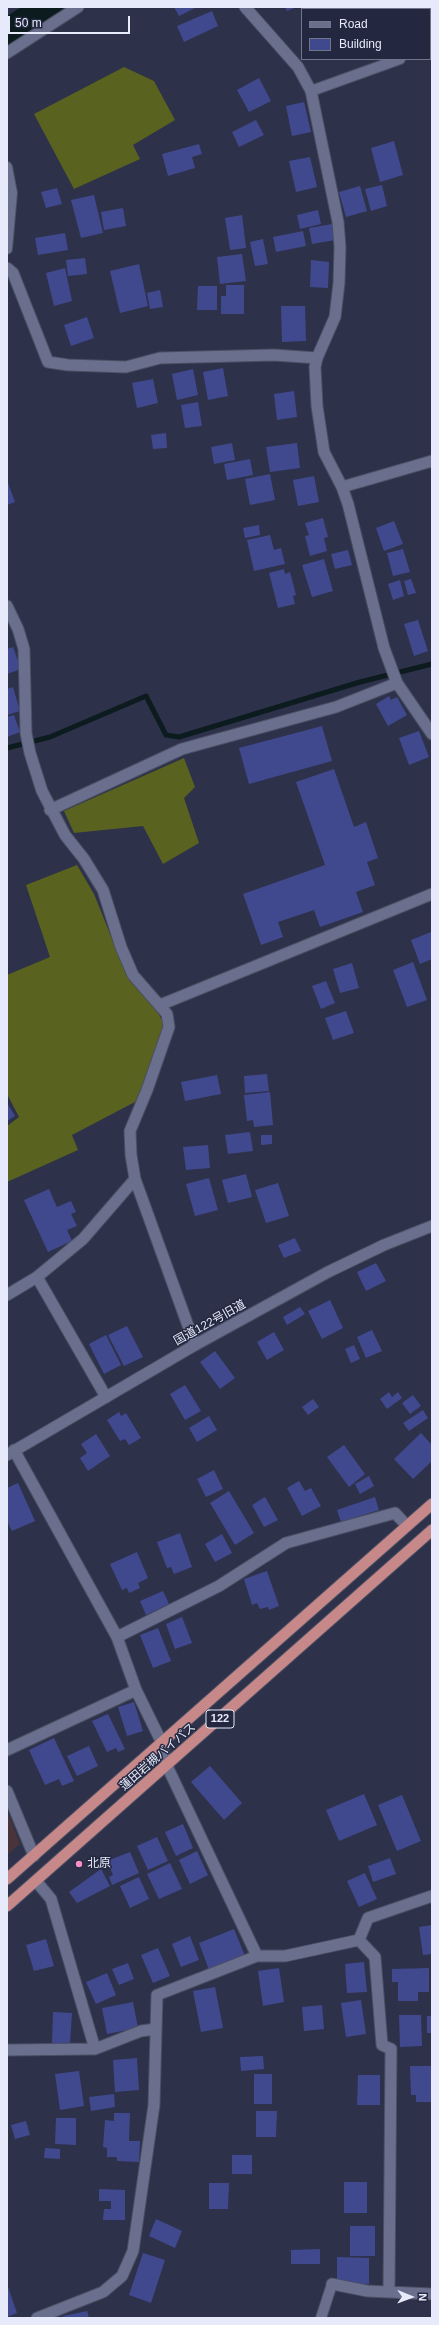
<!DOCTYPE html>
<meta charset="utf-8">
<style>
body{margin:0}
#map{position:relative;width:439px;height:2325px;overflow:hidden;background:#2d314a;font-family:Arial,sans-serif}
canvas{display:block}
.frame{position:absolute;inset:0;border:8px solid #e6eafa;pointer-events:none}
.legend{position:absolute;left:301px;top:8px;width:130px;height:52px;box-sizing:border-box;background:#23273f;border:1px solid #71758a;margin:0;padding:5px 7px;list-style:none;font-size:12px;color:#e6eafa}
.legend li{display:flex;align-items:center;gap:8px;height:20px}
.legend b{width:20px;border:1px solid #71758a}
.north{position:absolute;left:391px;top:2277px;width:40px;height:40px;-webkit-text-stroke:3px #23273f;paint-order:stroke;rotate:91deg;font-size:11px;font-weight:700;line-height:16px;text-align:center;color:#e6eafa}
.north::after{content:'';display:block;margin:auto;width:14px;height:18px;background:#e6eafa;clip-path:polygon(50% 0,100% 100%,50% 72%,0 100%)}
.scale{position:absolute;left:8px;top:16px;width:122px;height:18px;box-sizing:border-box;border:2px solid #e6eafa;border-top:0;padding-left:5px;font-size:12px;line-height:14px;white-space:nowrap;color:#e6eafa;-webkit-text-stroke:3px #23273f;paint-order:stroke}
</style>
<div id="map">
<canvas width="439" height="2325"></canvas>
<div class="frame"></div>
<ul class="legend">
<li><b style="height:5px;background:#696f8c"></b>Road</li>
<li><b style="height:11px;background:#41498e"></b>Building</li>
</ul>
<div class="north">N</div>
<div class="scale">50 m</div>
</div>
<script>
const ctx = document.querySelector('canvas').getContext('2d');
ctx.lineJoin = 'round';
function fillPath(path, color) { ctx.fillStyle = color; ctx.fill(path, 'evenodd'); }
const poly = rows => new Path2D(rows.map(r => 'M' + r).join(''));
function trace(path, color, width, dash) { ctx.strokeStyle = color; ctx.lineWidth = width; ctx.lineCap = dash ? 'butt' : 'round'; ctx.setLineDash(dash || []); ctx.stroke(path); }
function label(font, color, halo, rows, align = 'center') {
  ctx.font = font + ' Arial,"Noto Sans JP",sans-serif'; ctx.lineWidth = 3; ctx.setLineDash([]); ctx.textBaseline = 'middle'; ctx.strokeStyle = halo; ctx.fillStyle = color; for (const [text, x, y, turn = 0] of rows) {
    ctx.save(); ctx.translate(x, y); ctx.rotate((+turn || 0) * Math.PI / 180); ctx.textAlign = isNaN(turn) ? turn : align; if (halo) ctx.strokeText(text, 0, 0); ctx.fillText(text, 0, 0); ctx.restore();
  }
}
const commercial = poly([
 [7,1810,20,1844,7,1855]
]);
const forest = poly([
 [124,67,154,81,175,120,133,145,140,159,74,189,34,114],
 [184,758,195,787,184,798,199,843,163,864,143,826,74,833,64,811],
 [77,865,94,894,127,976,153,1003,166,1028,148,1083,135,1102,72,1135,78,1150,7,1182,7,1126,19,1117,7,1094,7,975,50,957,26,885]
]);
const stream = poly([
 [7,748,50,737,146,696,166,735,179,737,360,682,432,664]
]);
const river = poly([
 [7,33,49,7]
]);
const building = poly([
 [174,7,197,7,179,16],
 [285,7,297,7,287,11],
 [310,7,327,7,328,9,311,9],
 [212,11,218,26,184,42,177,26],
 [259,78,271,101,249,112,237,90],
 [304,102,311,132,292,136,286,106],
 [256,120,264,135,239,147,232,132],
 [394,141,403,175,380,182,371,148],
 [199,144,202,154,192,157,195,168,168,176,162,154],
 [310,157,317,187,296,192,289,161],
 [382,185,387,206,371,211,365,189],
 [360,186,367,211,346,217,339,192],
 [57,188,62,204,46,208,41,192],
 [94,195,103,233,81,238,71,200],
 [123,208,126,226,104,230,101,212],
 [318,210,321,224,300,229,297,215],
 [242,215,246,248,230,250,225,218],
 [332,224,335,240,312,244,309,228],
 [303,231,306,246,276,252,273,237],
 [65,233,68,250,38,255,35,238],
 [263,239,268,264,255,266,250,242],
 [242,254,246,281,220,284,217,257],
 [85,258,87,274,68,276,66,260],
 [311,260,329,262,328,288,310,287],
 [139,264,148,306,120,313,110,271],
 [65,268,72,301,54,306,46,273],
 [226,285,244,285,244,314,221,314,221,296,226,296],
 [198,286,217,286,217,310,197,310],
 [160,290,163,307,150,309,147,293],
 [281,306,305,306,306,341,282,342],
 [87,317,94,338,71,346,64,325],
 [223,368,228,396,208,400,203,372],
 [193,369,198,395,177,400,172,374],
 [153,379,158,403,137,408,132,383],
 [294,391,297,417,277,420,274,394],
 [198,402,202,426,185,428,181,405],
 [166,433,167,448,153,449,151,435],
 [232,443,235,460,214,464,211,447],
 [297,443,300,468,270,472,266,447],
 [250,459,253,475,227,480,224,464],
 [270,474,275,500,250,505,245,479],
 [314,476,319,502,298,506,293,480],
 [7,480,15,502,7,505],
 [323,518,328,537,324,538,327,551,310,556,305,536,309,535,305,523],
 [394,521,403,544,384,551,376,528],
 [259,525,260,535,245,538,243,528],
 [270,535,274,550,281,548,285,564,254,571,247,540],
 [403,549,410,572,393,576,387,553],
 [348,550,352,565,335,569,331,554],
 [324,559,333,591,312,597,302,565],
 [284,569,285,574,290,572,296,595,293,596,295,604,278,608,269,573],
 [411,579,416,593,408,595,404,581],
 [400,580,404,596,393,600,388,584],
 [418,620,428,651,414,656,404,624],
 [13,647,21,669,7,674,7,649],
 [13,687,20,711,7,715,7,689],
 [389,696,391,700,397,697,407,715,388,726,376,704],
 [14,715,20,732,7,737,7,717],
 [322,726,332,761,249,784,239,748],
 [419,731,429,757,409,765,399,738],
 [334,769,354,827,366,822,378,858,367,862,375,885,356,892,363,912,320,927,314,910,278,922,283,937,261,945,243,894,325,865,296,782],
 [431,932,432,959,420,964,411,940],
 [413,962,427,1000,407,1007,393,970],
 [352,963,359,988,340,993,333,969],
 [326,981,335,1003,321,1009,312,986],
 [346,1011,354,1033,333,1040,325,1018],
 [267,1074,269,1091,245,1093,244,1076],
 [217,1075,221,1094,185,1101,181,1082],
 [270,1092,273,1125,254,1127,253,1120,247,1121,244,1095],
 [7,1103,15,1116,7,1121],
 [250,1132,253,1151,228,1154,225,1135],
 [261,1135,272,1135,272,1144,261,1145],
 [208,1145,210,1168,186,1170,183,1147],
 [246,1174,252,1197,228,1203,222,1180],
 [209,1178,218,1210,195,1216,186,1184],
 [278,1183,289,1216,266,1223,255,1190],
 [49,1189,57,1207,71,1201,76,1212,71,1214,77,1226,67,1230,72,1241,48,1252,24,1200],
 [295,1238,301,1251,284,1258,278,1245],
 [376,1263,386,1281,366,1291,357,1272],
 [330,1300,343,1328,322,1339,308,1311],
 [300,1307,305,1314,287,1325,283,1317],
 [127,1326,143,1357,124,1366,108,1335],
 [372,1330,382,1351,366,1358,357,1337],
 [274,1332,284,1350,267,1360,257,1342],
 [106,1335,121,1365,104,1374,89,1344],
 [354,1345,360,1359,351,1363,345,1349],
 [215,1351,235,1378,220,1389,200,1362],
 [185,1385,201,1411,185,1420,170,1394],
 [389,1392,392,1397,398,1392,402,1398,387,1409,380,1399],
 [413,1395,421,1406,410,1414,402,1403],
 [313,1399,319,1407,308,1415,302,1407],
 [423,1410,428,1418,409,1431,403,1423],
 [119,1412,121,1416,126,1413,141,1438,129,1445,125,1439,120,1441,107,1420],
 [209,1416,217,1430,197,1442,189,1428],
 [421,1433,432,1445,432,1461,413,1479,394,1459],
 [96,1434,110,1456,88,1471,80,1458,87,1453,81,1444],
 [344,1445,365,1474,349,1487,327,1457],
 [214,1470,223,1489,206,1497,197,1479],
 [369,1476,374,1486,360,1494,355,1484],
 [299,1481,305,1491,311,1488,321,1506,302,1516,287,1488],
 [18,1483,35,1521,12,1531,7,1521,7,1488],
 [229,1491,254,1533,235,1545,210,1503],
 [265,1497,278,1520,264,1527,252,1505],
 [375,1497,379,1510,341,1522,337,1510],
 [180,1533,192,1567,174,1574,171,1567,167,1568,157,1542],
 [222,1534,232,1553,215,1562,205,1544],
 [137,1552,148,1578,138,1583,140,1588,129,1593,127,1588,122,1590,110,1564],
 [267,1571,279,1606,269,1610,268,1607,260,1609,257,1603,252,1605,244,1579],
 [163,1591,169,1604,146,1615,140,1601],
 [182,1617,192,1643,175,1649,166,1624],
 [158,1628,171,1661,153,1668,140,1635],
 [134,1702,143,1731,127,1736,118,1707],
 [108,1714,125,1749,118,1752,116,1748,107,1752,92,1721],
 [54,1738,74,1781,62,1786,59,1779,45,1785,29,1750],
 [89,1746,98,1766,77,1776,67,1756],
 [210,1766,242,1803,224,1820,191,1782],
 [364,1794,377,1825,339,1841,326,1810],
 [402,1795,421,1841,397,1851,378,1805],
 [183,1824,193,1848,176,1856,165,1832],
 [157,1837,168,1861,148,1870,137,1846],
 [197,1851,208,1875,190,1884,179,1860],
 [130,1852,139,1873,112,1885,109,1877,113,1875,107,1861],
 [390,1858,396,1874,373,1882,368,1866],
 [170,1863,182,1889,159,1899,147,1874],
 [101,1869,110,1886,77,1903,69,1892],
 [365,1873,377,1899,359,1907,347,1881],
 [139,1877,149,1899,130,1908,120,1886],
 [432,1925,432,1954,423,1955,419,1927],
 [234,1929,245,1956,209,1970,199,1943],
 [190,1936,199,1960,181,1967,172,1944],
 [46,1939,54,1966,34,1971,26,1945],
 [158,1948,170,1976,153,1983,141,1955],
 [364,1962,367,1992,347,1993,345,1964],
 [128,1963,134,1979,119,1985,112,1969],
 [279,1968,284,2002,263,2006,258,1971],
 [429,1968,429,1992,418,1992,418,2001,398,2001,398,1982,392,1982,392,1969],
 [107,1973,116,1995,96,2004,86,1982],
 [215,1987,223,2028,201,2032,193,1991],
 [361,2000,366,2034,346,2037,341,2003],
 [133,2002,138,2028,107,2034,102,2008],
 [322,2005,324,2029,304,2031,302,2007],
 [53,2012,72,2013,70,2044,52,2043],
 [399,2015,421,2015,422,2046,400,2047],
 [427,2016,432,2016,432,2033,427,2033],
 [263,2056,264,2069,241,2071,240,2057],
 [137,2058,139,2090,115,2092,113,2060],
 [410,2066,432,2066,432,2102,416,2102,416,2095,411,2095],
 [79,2071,84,2106,60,2110,55,2074],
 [254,2074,272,2074,272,2104,254,2104],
 [358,2075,380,2075,380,2105,357,2105],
 [114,2094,115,2107,91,2111,89,2097],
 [256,2111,277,2111,276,2137,256,2137],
 [114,2113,130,2113,129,2141,140,2141,139,2162,117,2161,117,2157,107,2157,107,2148,103,2147,105,2120,114,2121],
 [56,2118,76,2118,76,2145,55,2144],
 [26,2121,30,2135,15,2139,11,2125],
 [45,2148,60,2149,60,2159,44,2158],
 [232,2155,252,2155,252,2174,232,2174],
 [344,2182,367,2182,367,2213,344,2213],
 [209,2183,229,2183,228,2209,209,2209],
 [99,2189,125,2190,125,2220,103,2220,104,2209,111,2209,111,2201,99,2201],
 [156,2219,182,2231,175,2248,149,2236],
 [350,2226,375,2226,375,2256,350,2256],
 [320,2249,320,2264,291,2264,291,2250],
 [143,2253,165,2260,151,2303,129,2295],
 [337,2257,369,2258,369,2284,337,2284],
 [7,2284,17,2313,7,2317],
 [87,2311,89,2318,63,2318,63,2316]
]);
const service = poly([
 [430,49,432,48],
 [311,91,400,59],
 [7,167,12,193,7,249],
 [321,2318,332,2284]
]);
const minor = poly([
 [245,7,298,67,311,91,338,222,340,247,339,283,335,317,317,358,315,367,317,406,324,452,342,487,348,504,384,648,397,683,432,734],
 [7,53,78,7],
 [7,268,13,273,48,362,68,365,126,367,160,358,274,355,317,358],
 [342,487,432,461],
 [7,606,18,629,24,649,26,733,30,753,42,791,65,835,84,859,103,890,121,947,133,975,167,1014,169,1027,147,1090,130,1131,131,1155,135,1179,195,1345],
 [50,810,182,749,336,707,397,683],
 [160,1005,432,894],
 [37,1277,106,1397],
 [7,1295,37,1277,83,1239,135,1179],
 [117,1637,219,1586,286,1543,395,1513,407,1526],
 [136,1690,161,1741,167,1766,257,1956],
 [7,1750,136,1690,117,1637,14,1450],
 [7,1791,34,1856],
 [36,1881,51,1899,95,2049],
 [359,1940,375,1957,382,2045,391,2049,389,2292],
 [359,1940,368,1918,432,1896],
 [7,2050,95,2049,141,2031,156,2029],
 [332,2284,367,2291,432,2294],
 [37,2318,103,2292,122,2276,133,2251,154,2105,157,1995,257,1956,285,1956,359,1940]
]);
const tertiary = poly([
 [7,1455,195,1345,328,1272,384,1245,432,1226]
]);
const trunk = poly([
 [7,1879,432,1504],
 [7,1906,432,1530]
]);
const markers = [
 [79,1864,4,"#fa8fc7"]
];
const shields = [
 [220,1719,28]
];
const shieldNames = [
 ["122",220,1719]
];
const streetNames = [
 ["国道122号旧道",210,1323,-29],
 ["蓮田岩槻バイパス",158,1757,-41]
];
const poiNames = [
 ["北原",87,1864]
];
fillPath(commercial, '#493439');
fillPath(forest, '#59621f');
trace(stream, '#0b1b1e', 5);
trace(river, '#0b1b1e', 29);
fillPath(building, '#41498e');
trace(service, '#4b4f64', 12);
trace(minor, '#4b4f64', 13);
trace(tertiary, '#4b4f64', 13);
trace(trunk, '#4b4f64', 13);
trace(service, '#696f8c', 10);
trace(minor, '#696f8c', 11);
trace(tertiary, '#696f8c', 11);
trace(trunk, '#c68888', 11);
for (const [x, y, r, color] of markers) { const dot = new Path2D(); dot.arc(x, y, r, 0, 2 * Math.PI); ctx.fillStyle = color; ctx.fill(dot); trace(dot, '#23273f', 1.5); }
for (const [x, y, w] of shields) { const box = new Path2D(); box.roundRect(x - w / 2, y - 9, w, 18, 3); ctx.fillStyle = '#23273f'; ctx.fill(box); trace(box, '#e6eafa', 1); }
label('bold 11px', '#e6eafa', null, shieldNames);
label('12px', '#e6eafa', '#23273f', streetNames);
label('12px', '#e6eafa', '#23273f', poiNames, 'left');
</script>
